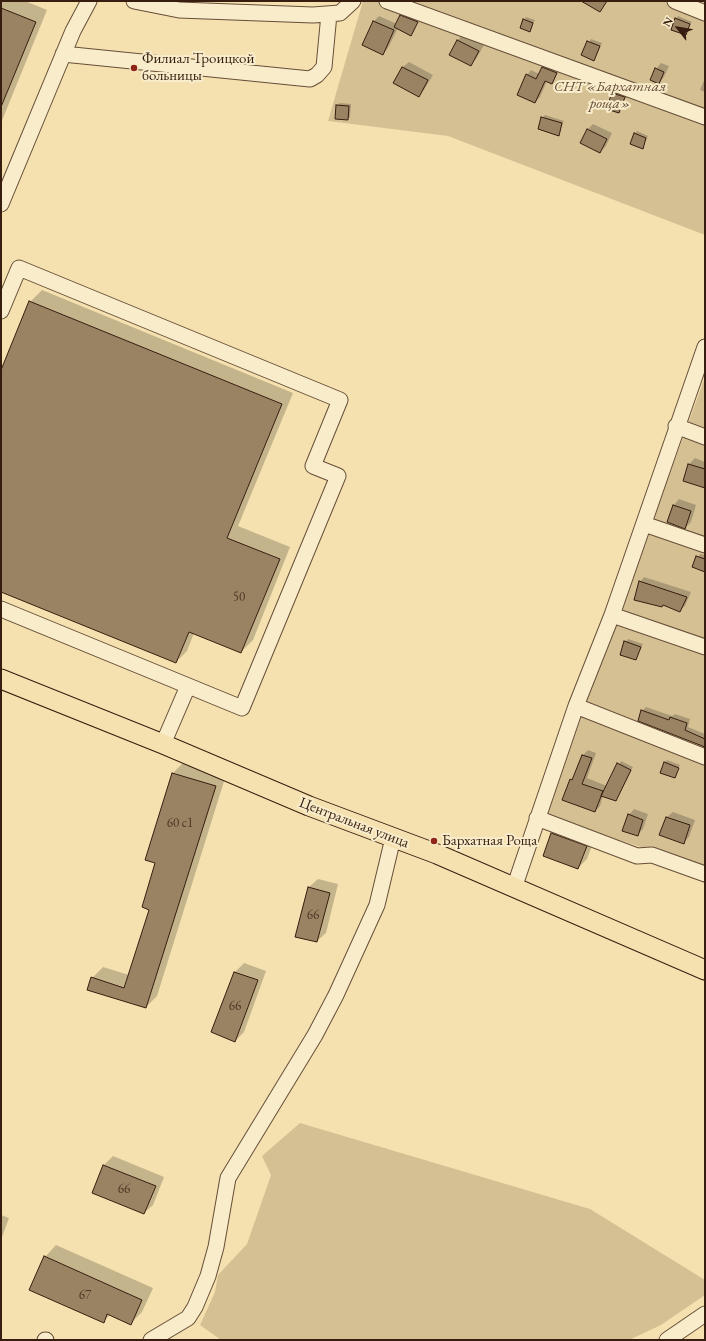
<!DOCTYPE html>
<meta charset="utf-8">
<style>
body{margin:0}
#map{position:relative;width:706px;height:1341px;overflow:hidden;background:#f5e1af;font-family:"EB Garamond",serif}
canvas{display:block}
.frame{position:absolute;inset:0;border:2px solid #361d10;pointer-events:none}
.north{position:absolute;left:658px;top:8px;width:40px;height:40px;-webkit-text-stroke:3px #f8eccb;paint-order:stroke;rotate:301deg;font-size:11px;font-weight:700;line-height:16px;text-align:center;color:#361d10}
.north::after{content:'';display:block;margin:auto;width:14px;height:18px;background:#361d10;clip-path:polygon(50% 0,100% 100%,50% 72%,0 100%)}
</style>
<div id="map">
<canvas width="706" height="1341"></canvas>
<div class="frame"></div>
<div class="north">N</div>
</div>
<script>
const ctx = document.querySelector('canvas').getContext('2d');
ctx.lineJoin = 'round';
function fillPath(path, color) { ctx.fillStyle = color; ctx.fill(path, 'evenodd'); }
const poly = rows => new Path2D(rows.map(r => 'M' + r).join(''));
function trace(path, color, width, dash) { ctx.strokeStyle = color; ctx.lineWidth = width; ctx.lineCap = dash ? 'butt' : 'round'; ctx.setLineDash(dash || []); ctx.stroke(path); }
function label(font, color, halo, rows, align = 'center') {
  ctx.font = font + ' "EB Garamond",serif'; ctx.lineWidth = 4; ctx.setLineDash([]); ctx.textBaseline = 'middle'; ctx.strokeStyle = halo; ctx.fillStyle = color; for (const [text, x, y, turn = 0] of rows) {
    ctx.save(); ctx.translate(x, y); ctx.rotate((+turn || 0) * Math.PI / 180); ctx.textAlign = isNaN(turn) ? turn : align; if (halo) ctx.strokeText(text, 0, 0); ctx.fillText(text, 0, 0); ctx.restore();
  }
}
const green = poly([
 [363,1,705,1,705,235,448,136,328,121],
 [705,377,705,868,545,816],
 [300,1123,590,1209,705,1280,705,1295,661,1325,629,1340,221,1340,200,1325,215,1292,218,1275,247,1244,271,1175,262,1156]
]);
const shadow = poly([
 [1,1,25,1,47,10,1,123],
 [404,13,418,19,413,32,411,34,398,28,388,48,383,54,374,21,379,16,397,24],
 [678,16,692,22,685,34,676,19],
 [526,17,535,20,530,31,524,20],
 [463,34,484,45,476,59,470,65,450,55,458,40],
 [591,39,602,43,594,60,583,55],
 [409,62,433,75,424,90,419,96,395,83,403,67],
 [547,63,561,68,551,83,547,81,540,97,535,102,527,75,531,70,539,74],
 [661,63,669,66,664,77,659,83,656,69],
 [705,78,705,92,700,90],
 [615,91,627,95,619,112,607,108],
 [340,103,351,104,350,117,347,119,337,105],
 [545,115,564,121,558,135,542,118],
 [593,124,612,133,606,146,600,152,587,130],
 [637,131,648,136,642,148,634,134],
 [42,290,293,393,238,526,290,547,253,640,241,652,194,633,187,651,176,662,1,591,1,372,30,302],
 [695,458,705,462,705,484,684,480,689,464],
 [679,499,696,505,691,522,685,528,668,522,674,505],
 [700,554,705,555,705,569,693,567],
 [644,577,691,592,685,606,680,610,664,604,662,606,640,582],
 [628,639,643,644,636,659,625,642],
 [646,707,672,716,675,714,690,719,688,727,705,734,705,746,642,711],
 [588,750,596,753,587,778,607,786,621,761,633,767,618,797,616,800,603,796,600,806,595,811,571,780,575,775,583,755],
 [667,760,680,765,674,777,664,763],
 [184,762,226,775,157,996,146,1007,92,978,103,967,129,975,150,909,157,863,146,859,173,773],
 [634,809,648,814,643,829,637,835,629,815],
 [673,812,695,820,689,837,683,843,661,835,667,817],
 [561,825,595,838,587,859,578,868,552,834],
 [318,879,338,884,326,933,317,941,309,887],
 [244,963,266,971,244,1032,235,1041,213,1032,235,972],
 [113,1156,164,1177,153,1205,144,1213,93,1192,104,1165],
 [1,1215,9,1218,1,1240],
 [56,1245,153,1288,142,1312,130,1324,110,1315,103,1322,45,1257]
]);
const building = poly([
 [581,1,607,1,600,12,581,1],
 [1,8,36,22,1,107,1,8],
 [400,15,418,22,411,36,394,27,400,15],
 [675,18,690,24,686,35,671,30,675,18],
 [523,19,533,23,530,32,520,28,523,19],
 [373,21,394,30,383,55,362,45,373,21],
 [457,40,479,51,471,66,449,55,457,40],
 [587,41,600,46,594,61,581,55,587,41],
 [402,67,428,80,419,97,393,83,402,67],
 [542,67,557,73,552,84,545,81,535,103,517,95,526,74,536,79,542,67],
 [655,68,664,72,659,84,650,80,655,68],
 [612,93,625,97,619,113,606,109,612,93],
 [336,105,349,106,348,120,335,119,336,105],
 [541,117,562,123,559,136,538,129,541,117],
 [587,129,607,139,600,153,580,143,587,129],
 [634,133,646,138,643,149,630,144,634,133],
 [29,301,282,404,227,538,280,559,241,653,189,632,176,663,1,592,1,370,29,301],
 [688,464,705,469,705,488,683,481,688,464],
 [673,505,691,511,685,529,667,522,673,505],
 [696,556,705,559,705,572,692,567,696,556],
 [639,581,687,597,680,612,663,605,662,607,634,600,639,581],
 [624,641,641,647,636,660,620,655,624,641],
 [641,710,669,720,670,717,687,723,685,730,705,739,705,747,638,721,641,710],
 [582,755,592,758,582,784,603,791,595,812,562,800,570,779,572,780,582,755],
 [664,762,679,768,675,778,660,773,664,762],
 [617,763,631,770,616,801,601,796,617,763],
 [172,773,216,786,146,1008,87,990,91,977,124,988,149,910,142,907,155,863,145,860,172,773],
 [628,814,643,820,638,836,622,831,628,814],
 [666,817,690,825,684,844,659,835,666,817],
 [551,833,587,846,578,869,543,856,551,833],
 [308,887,330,893,317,942,295,937,308,887],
 [234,972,258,980,235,1042,211,1032,234,972],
 [103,1165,156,1186,144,1214,92,1193,103,1165],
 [44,1256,142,1300,131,1325,107,1314,104,1323,29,1290,44,1256]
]);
const minor = poly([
 [134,1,179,10,313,15,340,13,353,1],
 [387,1,705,117],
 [675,1,705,13],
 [63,54,310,79,317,75,324,67,329,14],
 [1,204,73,31,89,1],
 [1,311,19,268,340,400,313,466,338,476,242,708,1,609],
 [676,426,705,437],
 [644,524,705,545],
 [612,615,705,647],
 [576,706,705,757],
 [163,744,188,686],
 [537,818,637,856,652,855,705,874],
 [514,888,576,706,612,615,705,347],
 [45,1340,46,1340],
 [151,1340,188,1318,195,1307,208,1276,216,1247,228,1178,315,1035,336,995,377,905,393,838],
 [667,1340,705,1314]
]);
const major = poly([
 [1,679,163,744,309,806,437,854,705,970]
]);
const markers = [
 [134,68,4,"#8f2418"],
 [434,841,4,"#8f2418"]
];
const numberNames = [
 ["50",239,597],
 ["60 с1",180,823],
 ["66",313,915],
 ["66",235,1006],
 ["66",124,1189],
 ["67",85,1295]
];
const poiNames = [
 ["Филиал Троицкой",142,59],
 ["больницы",142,76],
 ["Бархатная Роща",442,841]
];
const parkNames = [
 ["СНТ «Бархатная",610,87],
 ["роща»",610,104]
];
const streetNames = [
 ["Центральная улица",354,823,21]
];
fillPath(green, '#d5c094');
fillPath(shadow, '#0003');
fillPath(building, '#998363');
trace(building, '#361d10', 1);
trace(minor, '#664e38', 17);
trace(major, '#361d10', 21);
trace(minor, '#f8eccb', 15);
trace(major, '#f5e1af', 19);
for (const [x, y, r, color] of markers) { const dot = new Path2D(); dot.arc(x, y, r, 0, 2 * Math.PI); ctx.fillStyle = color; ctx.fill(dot); trace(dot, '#f8eccb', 1.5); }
label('13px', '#4f3625', null, numberNames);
label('15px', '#361d10', '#f8eccb', poiNames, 'left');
label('italic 15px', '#664e38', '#f8eccb', parkNames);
label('15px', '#361d10', '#f8eccb', streetNames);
</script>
